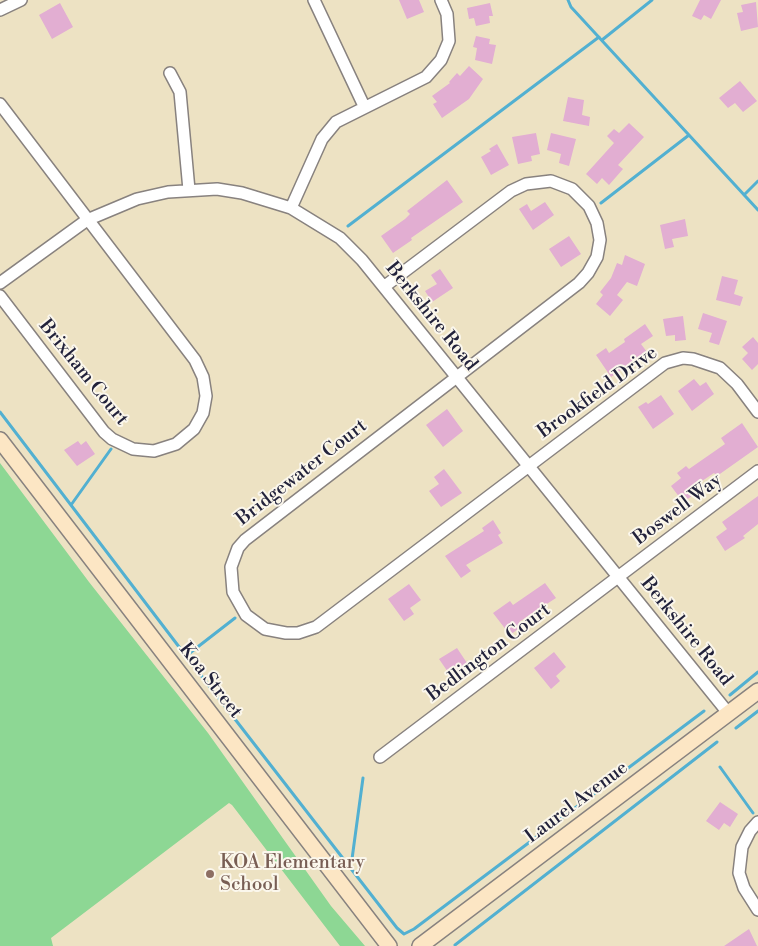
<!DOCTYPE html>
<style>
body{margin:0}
canvas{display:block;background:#ede2c3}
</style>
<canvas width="758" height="946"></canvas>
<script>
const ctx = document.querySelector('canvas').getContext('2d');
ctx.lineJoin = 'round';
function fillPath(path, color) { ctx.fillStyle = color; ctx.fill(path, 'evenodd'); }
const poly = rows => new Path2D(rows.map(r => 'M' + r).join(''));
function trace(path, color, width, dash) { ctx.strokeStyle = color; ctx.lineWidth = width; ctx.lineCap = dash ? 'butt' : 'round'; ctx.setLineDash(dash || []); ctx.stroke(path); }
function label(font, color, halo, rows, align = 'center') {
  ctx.font = font + ' "Libre Bodoni",serif'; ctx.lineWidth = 4; ctx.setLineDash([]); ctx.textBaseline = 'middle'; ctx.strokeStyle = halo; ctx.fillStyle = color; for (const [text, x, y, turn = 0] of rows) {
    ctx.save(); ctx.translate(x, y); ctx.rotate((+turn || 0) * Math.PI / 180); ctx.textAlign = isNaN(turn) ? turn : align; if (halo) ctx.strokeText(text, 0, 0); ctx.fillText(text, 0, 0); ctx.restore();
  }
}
const green = poly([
 [0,463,89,582,208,733,331,906,365,946,340,946,232,805,229,803,51,938,53,946,0,946]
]);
const stream = poly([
 [568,0,571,7,758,210],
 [602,40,652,0],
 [744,195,758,181],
 [601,203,689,135],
 [348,226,599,37],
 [0,412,186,656,397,928,404,934,414,929,704,711],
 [71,505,111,449],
 [186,656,235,618],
 [730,695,758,672],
 [736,728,758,711],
 [720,767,753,813],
 [347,864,352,859,363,778],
 [455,945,717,742]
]);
const building = poly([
 [399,0,419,0,424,12,407,19],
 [700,0,721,0,711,19,704,15,701,20,692,16],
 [756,2,758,27,741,31,737,13,743,12,741,5],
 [60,3,73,27,52,39,39,15],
 [490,3,493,16,489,16,490,23,476,26,474,18,469,19,467,8],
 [476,36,490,39,489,44,496,45,492,64,475,60,477,48,473,47],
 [469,66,483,79,469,99,442,118,433,104,437,102,432,96,450,83,449,82,457,73,460,76],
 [740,81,757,101,743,112,735,103,728,108,719,98],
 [568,97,584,100,582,115,590,117,589,126,563,121],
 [629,123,644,137,618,165,623,169,609,185,602,178,597,184,586,174,614,143,607,136,614,129,619,133],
 [536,133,540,154,531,156,532,161,518,164,512,137],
 [551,133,576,139,569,166,559,163,561,154,547,150],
 [497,144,509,165,491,175,481,157,491,151,489,149],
 [447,180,463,202,411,238,412,240,393,253,381,236,405,219,410,214,407,211],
 [545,202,554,215,533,230,519,209,527,204,531,211],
 [685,219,688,236,672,239,674,247,665,249,660,225],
 [569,236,581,254,561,267,549,249],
 [625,255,645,264,637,286,627,282,617,295,623,300,610,316,596,304,603,295,600,292,611,278,617,263,622,265],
 [440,269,453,288,432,302,425,291,437,284,431,275],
 [722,276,738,280,734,294,743,297,740,306,716,300],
 [703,313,727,321,719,345,709,342,712,333,698,329],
 [683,316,686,340,675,341,675,335,666,336,663,319],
 [645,324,653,336,641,344,647,352,611,377,596,355,606,348,609,353,625,342,624,339],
 [753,337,758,343,758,364,752,370,742,359,748,353,742,347],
 [694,379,700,386,706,382,714,394,692,411,678,391],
 [661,395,674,414,653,429,638,407,646,402,648,404],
 [447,409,463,431,443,447,426,425],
 [742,423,758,447,717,476,714,473,699,483,704,488,683,502,671,486,681,478,677,473,686,466,689,469,725,444,721,438],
 [78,441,81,445,86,441,95,454,77,466,64,450],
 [444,469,462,493,441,507,429,491,439,484,434,477],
 [758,496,758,524,743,536,745,538,725,551,716,537,727,529,722,522],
 [493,520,501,533,498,535,503,543,466,565,471,571,461,578,445,556,484,531,482,528],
 [545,583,556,598,519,622,522,626,510,635,493,613,510,601,513,605],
 [409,584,421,600,410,608,414,614,404,621,388,599],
 [457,648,469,666,450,675,439,659],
 [554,652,566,667,556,676,560,681,551,689,534,668],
 [720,802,738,814,730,827,724,823,719,830,706,821],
 [749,929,757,946,724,946]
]);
const street = poly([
 [314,0,364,106],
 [0,10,21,0],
 [170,73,180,92,189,190],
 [0,104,195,360,203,377,206,396,203,413,194,429,176,444,154,451,133,449,112,439,104,432,0,296],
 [291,208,322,139,336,122,426,77,441,60,449,41,447,14,441,0],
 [0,283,87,220,137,199,168,192,217,189,242,193,291,208,340,238,362,260,729,714],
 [385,286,511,191,526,184,551,181,572,189,589,206,597,223,600,240,597,257,588,273,579,283,245,540,238,548,231,567,233,592,246,615,265,629,286,633,298,633,316,627,324,621,665,363,683,358,693,359,720,368,737,384,758,412],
 [380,757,758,471],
 [758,822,750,831,742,847,739,873,744,888,758,910]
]);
const secondary = poly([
 [0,440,389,946],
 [420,946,758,691]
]);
const markers = [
 [210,874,5,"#8d6e63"]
];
const streetNames = [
 ["Berkshire Road",431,317,51],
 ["Brixham Court",83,373,51],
 ["Brookfield Drive",598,393,-36],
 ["Bridgewater Court",302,473,-38],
 ["Boswell Way",678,510,-37],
 ["Berkshire Road",686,632,51],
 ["Bedlington Court",489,653,-37],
 ["Koa Street",210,681,52],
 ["Laurel Avenue",577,803,-37]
];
const educationNames = [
 ["KOA Elementary",220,863],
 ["School",220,885]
];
fillPath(green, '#8dd794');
trace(stream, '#52b0d1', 3);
fillPath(building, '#e2aed2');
trace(street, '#88827f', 14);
trace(secondary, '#88827f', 18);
trace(street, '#fff', 11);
trace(secondary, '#fce6c4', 15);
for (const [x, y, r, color] of markers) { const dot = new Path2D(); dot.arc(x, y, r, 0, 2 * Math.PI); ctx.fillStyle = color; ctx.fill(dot); trace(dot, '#fbf7ec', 2); }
label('19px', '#22223b', '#fbf7ec', streetNames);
label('19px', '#785e54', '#fbf7ec', educationNames, 'left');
</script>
